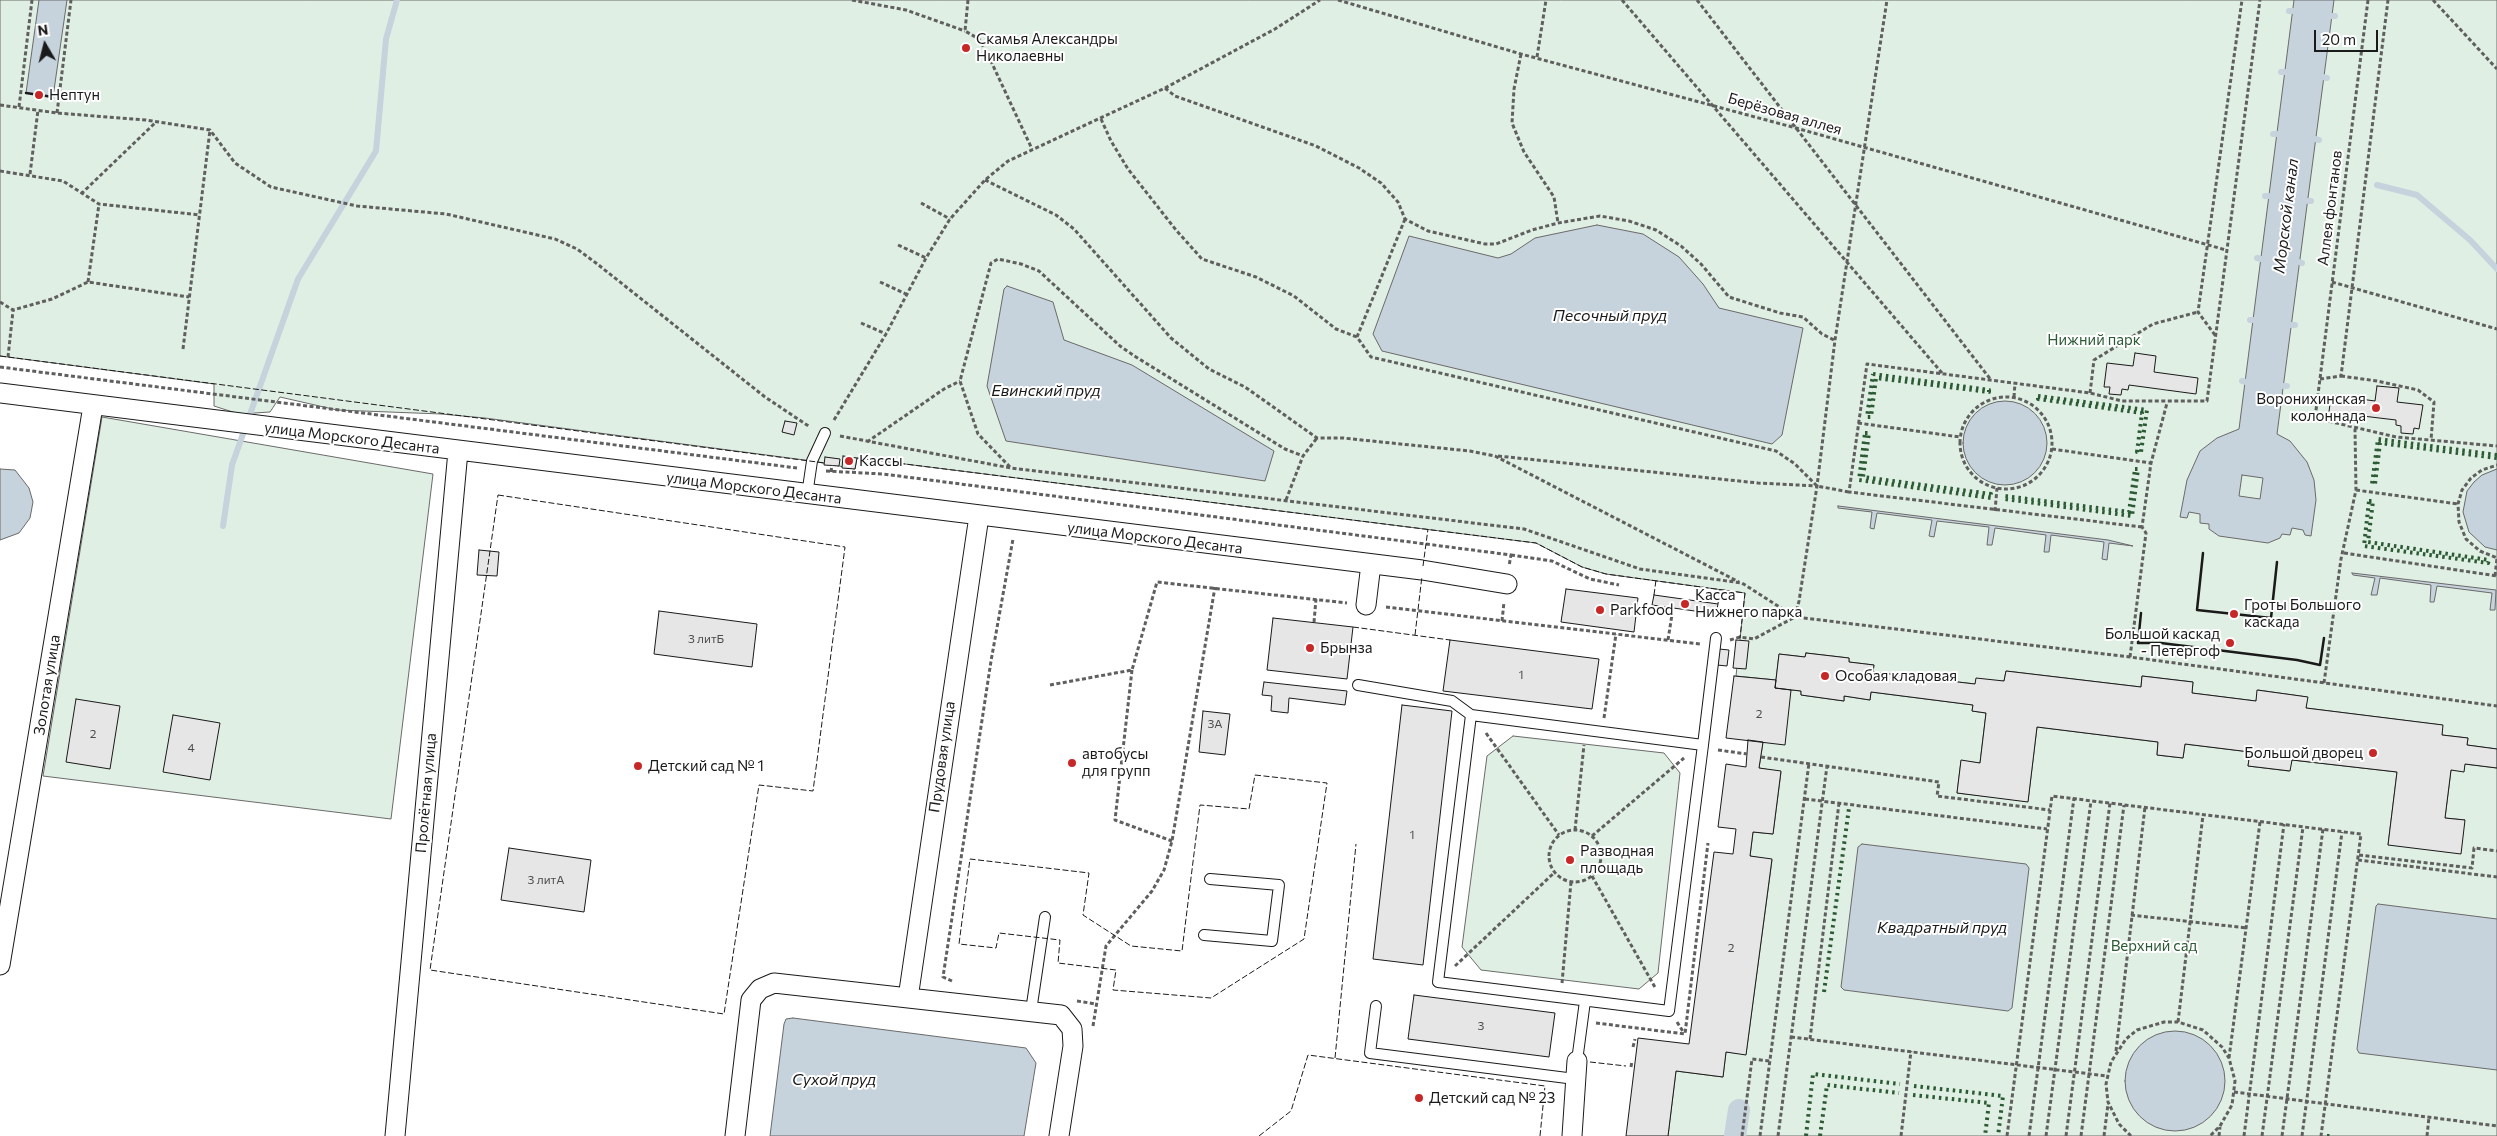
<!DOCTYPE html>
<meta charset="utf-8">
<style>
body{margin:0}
#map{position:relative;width:2497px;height:1136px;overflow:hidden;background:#fff;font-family:Commissioner,sans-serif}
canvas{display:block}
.north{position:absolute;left:20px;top:20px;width:50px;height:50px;-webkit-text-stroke:4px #fff;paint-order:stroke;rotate:352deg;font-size:14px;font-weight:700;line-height:20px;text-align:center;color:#1a1a1a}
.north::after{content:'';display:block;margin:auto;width:18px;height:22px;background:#1a1a1a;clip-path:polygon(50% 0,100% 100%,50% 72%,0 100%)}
.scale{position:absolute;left:2314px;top:30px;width:64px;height:22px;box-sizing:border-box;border:2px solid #1a1a1a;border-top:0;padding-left:6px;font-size:15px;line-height:18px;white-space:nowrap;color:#1a1a1a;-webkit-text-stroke:4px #fff;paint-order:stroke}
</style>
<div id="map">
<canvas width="2497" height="1136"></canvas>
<div class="north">N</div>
<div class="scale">20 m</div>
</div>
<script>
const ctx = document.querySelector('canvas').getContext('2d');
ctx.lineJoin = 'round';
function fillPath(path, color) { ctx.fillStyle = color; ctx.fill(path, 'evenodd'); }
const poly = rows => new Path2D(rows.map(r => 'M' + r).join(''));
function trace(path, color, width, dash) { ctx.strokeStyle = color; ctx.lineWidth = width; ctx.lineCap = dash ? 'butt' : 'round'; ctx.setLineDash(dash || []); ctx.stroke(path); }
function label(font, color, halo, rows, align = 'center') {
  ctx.font = font + ' Commissioner,sans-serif'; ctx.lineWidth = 4; ctx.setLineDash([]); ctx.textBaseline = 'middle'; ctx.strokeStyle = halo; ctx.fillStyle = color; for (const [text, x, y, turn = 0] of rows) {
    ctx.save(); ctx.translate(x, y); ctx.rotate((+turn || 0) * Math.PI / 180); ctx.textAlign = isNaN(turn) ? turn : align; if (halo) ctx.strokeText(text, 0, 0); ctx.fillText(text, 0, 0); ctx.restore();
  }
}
const green = poly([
 [0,0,2497,0,2497,749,2467,745,2468,738,2442,735,2442,725,2306,708,2307,697,2258,690,2256,701,2192,693,2193,682,2142,676,2141,687,2006,671,2004,681,1975,684,1873,672,1874,665,1849,662,1849,658,1806,653,1805,657,1779,654,1776,680,1736,676,1745,593,1606,574,1582,567,1536,543,857,458,855,469,812,461,485,418,441,414,337,410,280,397,270,412,239,414,214,406,214,384,0,356,0,0],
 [102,417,433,474,391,819,43,776,102,417],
 [1791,690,1801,691,1801,695,1844,701,1844,696,1870,700,1871,692,1973,705,1972,711,1986,713,1980,763,1961,761,1957,793,2028,801,2037,727,2158,742,2157,755,2183,758,2185,744,2250,752,2248,766,2289,771,2292,760,2397,772,2388,845,2465,820,2445,818,2451,770,2465,764,2497,768,2497,1136,1668,1136,1676,1071,1723,1077,1726,1052,1746,1054,1772,860,1750,856,1753,832,1773,834,1781,772,1759,768,1763,742,1791,690],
 [1513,736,1664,753,1680,773,1658,973,1639,989,1481,970,1462,947,1487,756,1513,736]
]);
const water = poly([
 [39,0,67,0,53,97,26,93,39,0],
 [2294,0,2334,0,2277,434,2290,441,2307,462,2314,480,2316,500,2311,536,2305,535,2303,530,2292,528,2290,535,2282,534,2280,538,2268,543,2219,536,2209,529,2209,524,2200,523,2200,514,2189,512,2187,518,2180,517,2187,480,2200,451,2217,438,2239,429,2294,0],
 [2242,475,2263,478,2260,499,2239,496,2242,475],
 [1597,225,1643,234,1679,257,1703,284,1719,308,1803,328,1782,435,1772,444,1382,351,1373,334,1409,236,1498,258,1511,254,1535,238,1597,225],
 [1007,286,1053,302,1064,340,1132,365,1274,451,1265,481,1006,441,987,386,1004,289,1007,286],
 '1963 443a42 42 0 1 1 84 0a42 42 0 1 1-84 0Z',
 [0,469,15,470,29,488,33,502,30,518,19,533,0,540,0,469],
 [2497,469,2497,550,2485,547,2469,532,2463,512,2467,491,2474,482,2482,475,2497,469],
 [1838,506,2108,540,2133,546,2109,543,2107,560,2102,559,2104,542,2051,535,2049,552,2044,552,2046,535,1995,528,1992,545,1987,545,1989,527,1937,521,1934,537,1929,536,1932,520,1877,513,1874,529,1870,528,1872,512,1838,508,1838,506],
 [2352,573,2496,590,2495,610,2490,610,2492,593,2437,586,2434,602,2430,602,2431,585,2380,578,2377,595,2371,595,2375,578,2353,575,2352,573],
 [1862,844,2026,864,2029,868,2012,1008,2008,1011,1844,990,1841,987,1858,847,1862,844],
 [2378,904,2497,919,2497,1070,2359,1053,2357,1049,2376,906,2378,904],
 [793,1018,1026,1048,1036,1063,1024,1136,770,1136,784,1024,786,1019,793,1018],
 '2125 1081a50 50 0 1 1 100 0a50 50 0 1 1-100 0Z'
]);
const stream = poly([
 [2289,11,2293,11],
 [2331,16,2335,16],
 [2281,72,2285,72],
 [2323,77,2327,78],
 [2273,134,2277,134],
 [2315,139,2319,140],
 [2377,185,2417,195,2470,240,2497,269],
 [2265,196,2269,196],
 [2308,201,2311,201],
 [2257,258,2261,259],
 [2299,262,2302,263],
 [2250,320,2253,320],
 [2291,325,2295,325],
 [2242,381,2246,382],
 [2283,386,2287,386],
 [223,526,232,465,298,279,376,151,386,39,397,0]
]);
const canal = poly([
 [1735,1136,1739,1110]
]);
const building = poly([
 [2135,353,2156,356,2154,372,2198,378,2196,394,2129,385,2128,390,2122,389,2121,395,2109,394,2110,387,2104,387,2107,363,2133,366,2135,353],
 [2377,386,2399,388,2397,402,2423,405,2419,429,2414,428,2413,434,2401,433,2401,426,2396,425,2396,420,2329,412,2331,395,2375,401,2377,386],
 [785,421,797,423,794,435,782,432,785,421],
 [843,456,857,458,855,469,842,468,843,456],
 [825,457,840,459,839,466,824,465,825,457],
 [479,550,499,552,497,576,477,575,479,550],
 [1566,589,1638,598,1634,632,1561,622,1566,589],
 [1654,595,1718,604,1716,614,1652,605,1654,595],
 [659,611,757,624,752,667,654,654,659,611],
 [1273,618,1353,627,1347,679,1267,670,1273,618],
 [1450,640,1599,659,1592,709,1443,691,1450,640],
 [1736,640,1749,641,1746,669,1733,668,1736,640],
 [1719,649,1729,650,1727,666,1717,665,1719,649],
 [1806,653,1849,658,1849,662,1874,665,1873,672,1975,684,1976,678,2004,681,2006,671,2141,687,2142,676,2193,682,2192,693,2256,701,2257,690,2308,697,2306,708,2443,725,2442,735,2468,738,2467,745,2497,749,2497,768,2465,764,2464,772,2451,770,2445,818,2465,820,2461,854,2388,845,2397,772,2292,760,2290,771,2248,766,2250,752,2185,744,2183,758,2157,755,2158,742,2037,727,2028,802,1957,793,1961,760,1980,763,1986,713,1972,711,1973,705,1871,692,1870,700,1844,696,1844,701,1801,695,1801,691,1775,688,1779,654,1805,657,1806,653],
 [1734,676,1776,680,1775,688,1791,690,1785,745,1726,738,1734,676],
 [1264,682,1347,691,1345,705,1289,698,1288,713,1271,711,1272,696,1262,695,1264,682],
 [76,699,120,706,110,769,66,762,76,699],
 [1402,705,1452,711,1423,965,1373,959,1402,705],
 [1203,711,1230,714,1225,755,1199,752,1203,711],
 [173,715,220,723,210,780,163,772,173,715],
 [1748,740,1763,742,1759,768,1781,771,1773,834,1753,832,1750,856,1772,859,1746,1055,1726,1052,1723,1077,1676,1071,1668,1136,1626,1136,1638,1038,1689,1044,1714,852,1733,854,1736,829,1718,827,1726,764,1746,767,1748,740],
 [509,848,591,860,584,912,501,900,509,848],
 [1414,995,1555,1013,1549,1057,1408,1039,1414,995]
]);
const path = poly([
 [852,0,906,10,965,31],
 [968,0,965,31,979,39,989,57,1032,149],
 [1338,0,1521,54,1796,128,2226,250],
 [1622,0,1942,373],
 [1697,0,1991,380],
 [2368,0,2315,418,2396,437,2497,446],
 [2433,0,2497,69],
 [1521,54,1514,89,1512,123,1524,152,1554,197,1558,223],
 [1537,57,1546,0],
 [1165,88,1175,96,1316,146,1359,168,1381,183,1398,202,1405,219,1428,231,1485,244,1496,244,1532,230,1558,223,1600,216,1629,221,1656,230,1681,246,1701,264,1729,297,1780,313,1803,317,1822,334,1834,340],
 [0,105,57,113,146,120,210,130,235,163,271,187,357,206,446,214,555,239,577,249,596,263,765,397,810,427],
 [19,107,32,0],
 [57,113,71,0],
 [1101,119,1111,141,1128,169,1176,230,1202,259,1256,277,1294,296,1336,329,1357,337],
 [0,171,63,181,99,204,200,215],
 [30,174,38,110],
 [985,180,1056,215,1074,229,1171,338,1209,369,1245,387,1317,438,1343,438,1381,442,1470,451,1495,456,1739,582],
 [81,194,156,122],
 [921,203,950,219],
 [1405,219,1357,337,1371,357,1776,451,1795,464,1817,486,1849,492],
 [898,245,926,258],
 [88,282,99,204],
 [880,282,906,294],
 [2332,282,2497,329],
 [0,302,13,310,52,299,88,282,189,297],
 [861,323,886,334],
 [2215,335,2198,312,2242,0],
 [183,349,210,130],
 [8,357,13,311],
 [0,367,797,468],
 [2341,376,2377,381,2418,390,2434,402,2431,440],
 [2320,379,2341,376,2388,0],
 [2090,393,2094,360,2153,324,2198,312],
 '1960 443a46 46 0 1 1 92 0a46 46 0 1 1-92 0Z',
 [2014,397,2015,383],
 [834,420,886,334,926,258,950,219,985,180,1008,161,1165,88,1275,29,1320,0],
 [1858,423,1960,437],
 [840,436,1011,468,1524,529,1640,569,1742,583,1795,617,2130,657,2497,706],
 [867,442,944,389,960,381],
 [2052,449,2151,463],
 [1498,456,1758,483,1817,486],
 [1010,467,978,434,960,381,991,263,998,259,1021,264,1039,271,1120,346,1136,357,1285,449,1303,456],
 [826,471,883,474,1511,555,1509,566],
 [831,472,832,465],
 [2356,490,2458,504],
 [1286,500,1303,456,1317,438],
 [1995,511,1997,488],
 [2142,527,1849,492,1867,364,2090,393,2122,401,2207,401,2260,0],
 [2344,553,2497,576],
 [1511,555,1552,561,1590,579,1619,585],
 [2495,576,2497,558,2480,551,2466,539,2459,522,2458,504,2462,490,2471,478,2482,470,2497,465],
 [1386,607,1700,644],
 [1502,621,1504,602],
 [1314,622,1316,599],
 [1668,640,1673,608],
 [1730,640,1740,637,1754,639,1795,617,1799,601,1817,486,1835,340,1887,0],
 [2130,657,2146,533,2142,527,2151,463,2167,403],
 [1132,670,1115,820,1172,841],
 [2324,683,2341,559,2356,490,2355,429],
 [1050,685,1132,670,1157,582,1347,603],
 [1604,718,1616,634],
 [1486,733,1559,835],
 [1718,750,1747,754],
 [1761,757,1939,782,1937,796,2050,810],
 [1805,799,2047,829],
 [1575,830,1584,745],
 '1549 856a26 26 0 1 1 52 0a26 26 0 1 1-52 0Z',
 [1592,836,1684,758],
 [2359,855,2472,868,2474,848,2497,851],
 [2358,860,2497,877],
 [1592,876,1656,989],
 [2131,915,2247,928],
 [1455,966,1555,872],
 [952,981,943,977,991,661,1013,539],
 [1562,983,1571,882],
 [1077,1001,1096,1004],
 [1677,1022,1684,1033],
 [2178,1022,2203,815],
 [1596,1023,1685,1034,1708,843],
 [1093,1026,1106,946,1152,891,1164,870,1172,841,1215,587],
 [1791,1037,2107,1076],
 [1810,1039,1839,803],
 [1633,1047,1635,1039],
 [2116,1051,2145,807],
 [2229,1058,2260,822],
 [1631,1067,1632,1061],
 [2234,1092,2497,1126],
 [1742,1136,1752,1059,1770,1061],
 [1760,1136,1809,763],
 [1778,1136,1827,766],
 [1901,1136,1911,1051],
 [2007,1136,2052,796,2361,834,2321,1136],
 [2029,1136,2074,798],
 [2046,1136,2091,801],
 [2066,1136,2110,803],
 [2081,1136,2124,805],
 [2104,1136,2108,1104],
 [2131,1136,2119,1124,2108,1102,2106,1084,2111,1062,2126,1039,2137,1030,2164,1022,2178,1022,2203,1030,2222,1047,2229,1058,2235,1081,2232,1105,2220,1126,2210,1136],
 [2219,1136,2220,1127],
 [2244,1136,2284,824],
 [2262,1136,2303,827],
 [2282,1136,2323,829],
 [2302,1136,2342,832],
 [2427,1136,2429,1117]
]);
const lane = poly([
 [807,495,812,461,825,433],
 [1358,685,1452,701,1471,715,1703,745,1669,1011,1438,982,1471,715],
 [1703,745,1716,638],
 [1204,935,1272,941,1279,885,1210,879],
 [1376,1006,1370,1053,1575,1079],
 [1031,1011,1045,917],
 [1577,1061,1585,1001]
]);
const street = poly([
 [0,393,1422,570,1507,584],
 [1366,605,1371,564],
 [0,965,93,406],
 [908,998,979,516],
 [395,1136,458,451],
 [735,1136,751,1000,760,989,774,983,1061,1015,1072,1029,1073,1046,1059,1136],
 [1572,1136,1577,1061]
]);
const hedge = poly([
 [1873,374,1989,390,1989,392,1876,378,1871,417,1867,417,1873,374],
 [2038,396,2147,410,2141,452,2137,452,2142,413,2038,399,2038,396],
 [1865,433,1869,433,1863,477,1991,494,1991,498,1859,480,1865,433],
 [2497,455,2378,439,2372,484,2375,484,2380,443,2497,458],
 [2135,469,2138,469,2132,516,2005,499,2005,496,2129,512,2135,469],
 [2369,501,2373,501,2368,542,2489,560,2488,563,2364,546,2369,501],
 [1824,992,1849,808],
 [1914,1086,2003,1096,1998,1136],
 [1913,1095,1989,1103,1985,1136],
 [1806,1136,1813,1074,1900,1084],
 [1820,1136,1827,1085,1899,1093],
 [2327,1136,2332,1136]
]);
const fence = poly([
 [0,356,825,463],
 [857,458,1536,543,1582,567,1606,574,1745,593,1740,638],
 [498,495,845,547,813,791,759,785,724,1014,430,970,498,495],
 [1423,566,1428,529],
 [1654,595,1656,580],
 [1718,604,1720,589],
 [1353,627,1450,640],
 [1415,635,1422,576],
 [1255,775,1327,783,1304,939,1211,998,1113,990,1116,970,1058,963,1060,940,999,933,996,948,959,944,970,859,1089,873,1083,915,1131,946,1182,951,1200,805,1249,809,1255,775],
 [1335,1058,1356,844],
 [1590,1062,1626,1066],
 [1259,1136,1291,1111,1308,1055,1545,1086,1540,1136]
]);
const wall = poly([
 [26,93,53,97],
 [2203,553,2197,610,2271,618,2277,562],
 [2141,613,2138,643,2161,643,2297,660,2320,665,2324,638]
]);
const markers = [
 [966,48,5,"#c62828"],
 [39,95,5,"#c62828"],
 [2376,408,5,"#c62828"],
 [849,461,5,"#c62828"],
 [1685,604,5,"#c62828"],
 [1600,610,5,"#c62828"],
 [2234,614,5,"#c62828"],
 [2230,643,5,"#c62828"],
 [1310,648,5,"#c62828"],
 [1825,676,5,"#c62828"],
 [2373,753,5,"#c62828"],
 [1072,763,5,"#c62828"],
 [638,766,5,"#c62828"],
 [1570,860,5,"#c62828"],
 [1419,1098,5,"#c62828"]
];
const numberNames = [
 ["3 литБ",706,639],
 ["1",1521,675],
 ["2",1759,714],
 ["3А",1215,724],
 ["2",93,734],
 ["4",191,748],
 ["1",1412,835],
 ["3 литА",546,880],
 ["2",1731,948],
 ["3",1481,1026]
];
const poiNames = [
 ["Скамья Александры",976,39],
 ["Николаевны",976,56],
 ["Нептун",49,95],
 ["Воронихинская",2366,399,"right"],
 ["колоннада",2366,416,"right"],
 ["Кассы",859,461],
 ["Касса",1695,595],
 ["Нижнего парка",1695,612],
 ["Гроты Большого",2244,605],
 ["каскада",2244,622],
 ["Parkfood",1610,610],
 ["Большой каскад",2220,634,"right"],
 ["- Петергоф",2220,651,"right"],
 ["Брынза",1320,648],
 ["Особая кладовая",1835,676],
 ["Большой дворец",2363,753,"right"],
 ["автобусы",1082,754],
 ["для групп",1082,771],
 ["Детский сад № 1",648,766],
 ["Разводная",1580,851],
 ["площадь",1580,868],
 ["Детский сад № 23",1429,1098]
];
const streetNames = [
 ["Берёзовая аллея",1785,114,16],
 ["Аллея фонтанов",2330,208,-83],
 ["улица Морского Десанта",352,438,7],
 ["улица Морского Десанта",754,488,7],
 ["улица Морского Десанта",1155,538,7],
 ["Золотая улица",47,685,-81],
 ["Прудовая улица",942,757,-82],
 ["Пролётная улица",426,793,-85]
];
const parkNames = [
 ["Нижний парк",2094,340],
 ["Верхний сад",2154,946]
];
const waterNames = [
 ["Морской канал",2286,216,-83],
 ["Песочный пруд",1610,316],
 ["Евинский пруд",1046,391],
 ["Квадратный пруд",1942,928],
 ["Сухой пруд",834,1080]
];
fillPath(green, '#e0efe3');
trace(green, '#6a6a6a', 1);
fillPath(water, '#c6d2dc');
trace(water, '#6a6a6a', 1);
trace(stream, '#c6d2dc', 6);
trace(canal, '#c6d2dc', 22);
fillPath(building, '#e6e6e6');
trace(building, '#1a1a1a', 1);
trace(lane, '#1a1a1a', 12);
trace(street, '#1a1a1a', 21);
trace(path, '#5f5f5f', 3, [4, 2.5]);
trace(lane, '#fff', 10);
trace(street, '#fff', 19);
trace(hedge, '#2b5a34', 4, [2.5, 4]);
trace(fence, '#1a1a1a', 1, [6, 2.5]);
trace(wall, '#1a1a1a', 2.5);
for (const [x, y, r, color] of markers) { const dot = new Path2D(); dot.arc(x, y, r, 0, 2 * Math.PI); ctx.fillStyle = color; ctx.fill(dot); trace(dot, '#fff', 2); }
label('12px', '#4d4d4d', null, numberNames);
label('15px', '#1a1a1a', '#fff', poiNames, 'left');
label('15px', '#1a1a1a', '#fff', streetNames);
label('15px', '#2b5a34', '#fff', parkNames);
label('italic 16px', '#1a1a1a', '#fff', waterNames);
</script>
